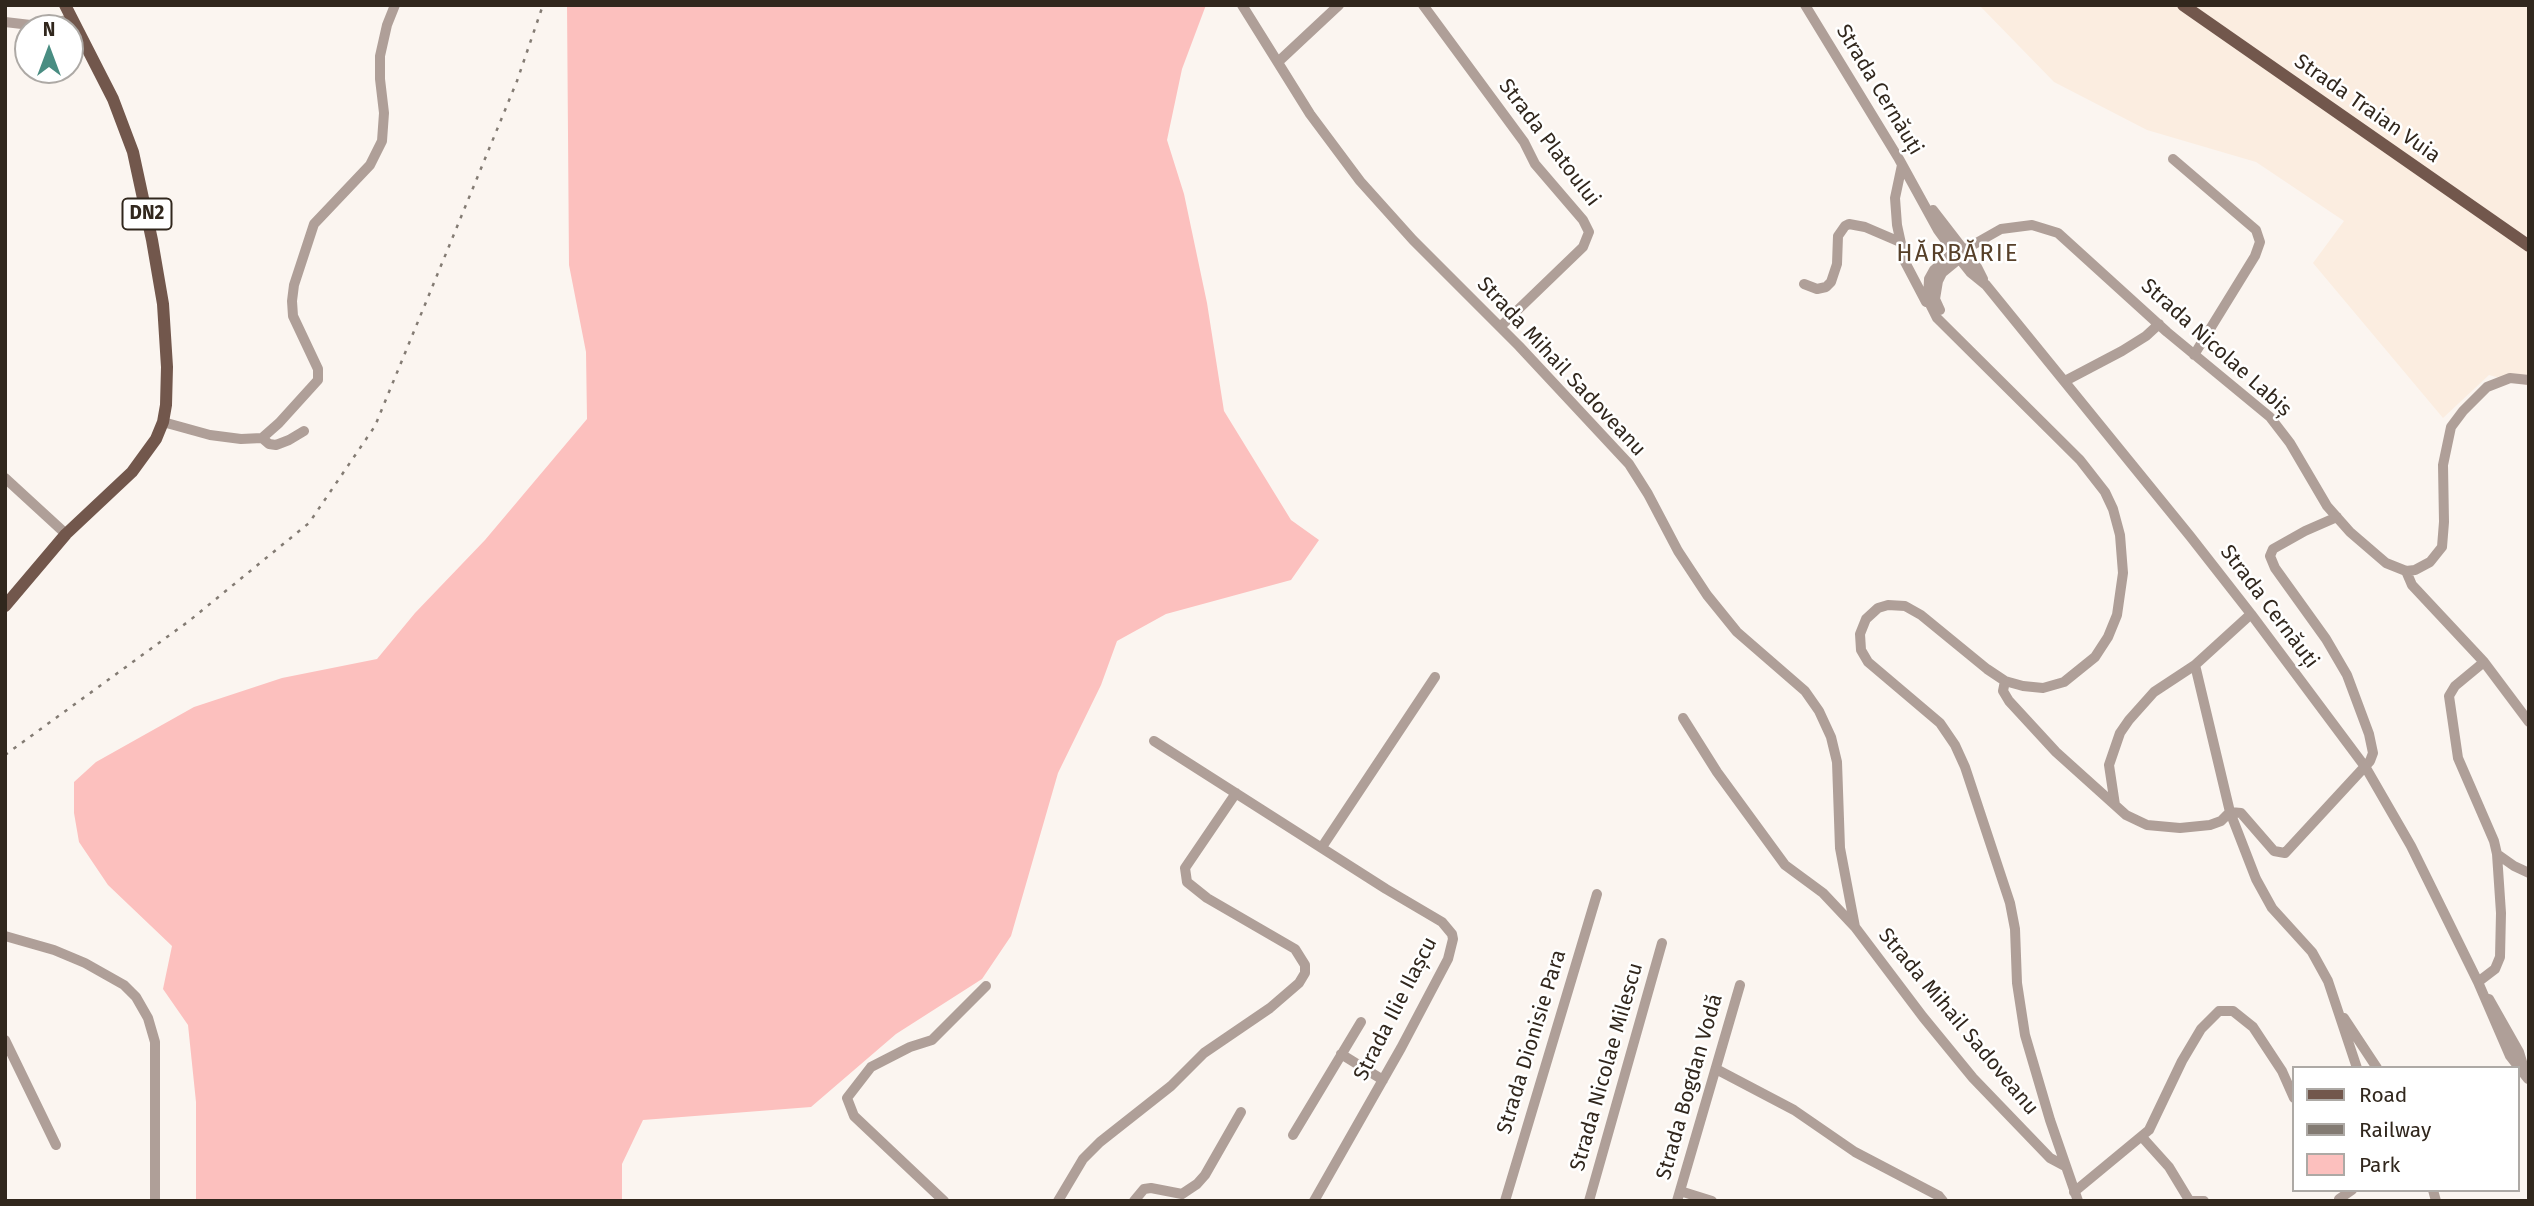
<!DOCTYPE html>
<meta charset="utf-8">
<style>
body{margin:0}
#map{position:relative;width:2534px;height:1206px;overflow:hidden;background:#fbf5f0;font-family:"Fira Sans",sans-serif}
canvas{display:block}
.frame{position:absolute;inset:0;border:7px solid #31271d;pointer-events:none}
.legend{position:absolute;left:2292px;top:1066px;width:228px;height:126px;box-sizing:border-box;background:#fff;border:2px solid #ada9a5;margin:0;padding:9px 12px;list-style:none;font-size:21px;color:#31271d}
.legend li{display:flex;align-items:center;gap:14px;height:35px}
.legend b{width:35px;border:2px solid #ada9a5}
.north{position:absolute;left:14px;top:14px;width:70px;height:70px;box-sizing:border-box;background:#fff;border:2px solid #ada9a5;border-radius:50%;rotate:0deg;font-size:19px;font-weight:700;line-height:28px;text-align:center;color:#31271d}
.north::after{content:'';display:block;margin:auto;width:24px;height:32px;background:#498d82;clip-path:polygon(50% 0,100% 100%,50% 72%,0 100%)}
</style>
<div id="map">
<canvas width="2534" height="1206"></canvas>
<div class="frame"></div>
<ul class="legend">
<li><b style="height:9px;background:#72574c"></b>Road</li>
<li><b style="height:9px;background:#837b73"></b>Railway</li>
<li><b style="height:19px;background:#fcc0be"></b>Park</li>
</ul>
<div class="north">N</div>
</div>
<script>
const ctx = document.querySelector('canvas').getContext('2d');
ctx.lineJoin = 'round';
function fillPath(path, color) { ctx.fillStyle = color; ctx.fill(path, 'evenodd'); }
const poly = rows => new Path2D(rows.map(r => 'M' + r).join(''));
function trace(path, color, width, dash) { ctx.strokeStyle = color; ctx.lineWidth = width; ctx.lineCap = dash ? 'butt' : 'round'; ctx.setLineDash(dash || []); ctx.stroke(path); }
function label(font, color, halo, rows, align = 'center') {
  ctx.font = font + ' "Fira Sans",sans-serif'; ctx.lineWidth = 5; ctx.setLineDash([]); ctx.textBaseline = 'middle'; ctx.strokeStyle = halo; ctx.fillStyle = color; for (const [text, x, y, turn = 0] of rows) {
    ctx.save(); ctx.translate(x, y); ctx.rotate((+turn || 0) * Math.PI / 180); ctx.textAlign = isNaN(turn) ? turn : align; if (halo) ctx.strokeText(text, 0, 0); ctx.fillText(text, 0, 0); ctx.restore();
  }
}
const built = poly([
 [1979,5,2529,5,2529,386,2489,375,2443,418,2313,263,2344,221,2256,162,2147,130,2054,82]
]);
const green = poly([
 [567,5,1206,5,1182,69,1167,140,1184,194,1207,303,1224,411,1291,520,1319,540,1291,580,1166,614,1117,641,1101,685,1058,773,1011,936,982,979,896,1034,811,1107,643,1120,622,1164,622,1201,196,1201,196,1102,188,1025,163,989,172,946,108,885,79,842,74,813,74,782,96,762,194,707,282,678,377,659,415,613,485,540,587,419,586,352,569,265]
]);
const minor = poly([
 [1242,5,1310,114,1360,181,1413,240,1519,346,1629,464,1648,494,1678,551,1707,595,1737,632,1805,691,1819,711,1831,737,1837,762,1840,848,1855,927],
 [1423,5,1524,142,1535,164,1583,220,1589,232,1583,247,1500,327],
 [1805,5,1899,159,1938,230,1954,252,1970,272,1986,285,2190,536,2251,614,2366,768,2411,846,2478,982,2510,1056,2528,1079],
 [5,22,39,26,72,19],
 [1278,62,1339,5],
 [2173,159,2256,230,2260,242,2255,256,2194,355],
 [1902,165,1895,198,1897,225,1905,262,1926,302],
 [1933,210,1977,267,1983,279],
 [1804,284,1817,289,1826,287,1831,282,1837,264,1838,236,1845,226,1849,224,1865,227,1900,242],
 [1940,310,1935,299,1938,281,1942,273,1959,259,1962,254],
 [2065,381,2122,351,2146,336,2159,324],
 [163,422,210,435,241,439,262,438,279,423,318,380,318,369,293,316,292,301,294,285,314,224,370,165,382,141,384,113,380,79,380,56,387,25,395,5],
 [262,438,269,444,276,445,289,440,304,431],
 [5,478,66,534],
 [2406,571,2412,585,2484,662,2529,722],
 [2195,665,2230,812,2256,879,2272,908,2312,952,2328,981,2357,1068],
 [2005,681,2003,691,2009,701,2056,752,2126,815,2147,825,2180,828,2210,825,2221,821,2230,812],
 [1683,718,1717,772,1785,865,1823,893,1855,927,1923,1017,1973,1078,2050,1158,2065,1166],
 [1154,741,1386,889,1442,922,1452,934,1453,939,1448,959,1401,1048,1314,1201],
 [2115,805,2109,765,2120,733,2129,720,2154,692,2195,665,2251,614],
 [2230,812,2241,813,2274,851,2285,853,2370,761,2373,753,2369,734,2347,675,2326,639,2275,568,2270,556,2273,549,2305,531,2337,517],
 [1322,847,1435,677],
 [2497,854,2514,866,2529,873],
 [5,936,54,950,85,963,124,985,136,997,148,1018,155,1042,155,1201],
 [2478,982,2495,969,2500,957,2501,913,2497,854,2494,841,2458,758,2449,696,2455,686,2484,662],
 [2489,999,2519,1052,2525,1072],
 [2344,1018,2377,1068],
 [5,1040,56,1145],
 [1341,1054,1383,1080],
 [1716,1069,1794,1110,1855,1152,1939,1196,1943,1201],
 [1293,1135,1361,1022],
 [2142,1137,2169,1167,2189,1200],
 [2433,1190,2436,1201],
 [1680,1191,1712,1201],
 [2074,1192,2149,1130,2182,1061,2201,1029,2219,1011,2233,1011,2253,1027,2282,1071,2294,1098],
 [2339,1199,2352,1190],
 [944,1201,854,1116,847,1098,871,1067,910,1047,932,1040,986,986],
 [1058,1201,1083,1159,1100,1142,1171,1086,1204,1053,1270,1008,1299,983,1305,973,1305,965,1295,949,1207,898,1187,882,1185,868,1236,793],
 [1134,1201,1144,1189,1151,1188,1182,1194,1197,1184,1205,1175,1241,1112],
 [1505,1201,1597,894],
 [1589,1201,1662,943],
 [1677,1201,1740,985],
 [2078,1201,2050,1120,2025,1035,2017,983,2015,929,2010,903,1965,767,1955,745,1940,723,1868,662,1861,650,1860,634,1866,619,1878,608,1888,605,1905,606,1921,615,1987,669,2005,681,2023,686,2043,688,2064,682,2095,657,2108,637,2117,615,2123,573,2120,535,2113,509,2105,492,2080,460,1937,318,1928,300,1929,279,1934,270,1954,252,1964,250,2001,229,2032,225,2058,233,2167,332,2270,417,2290,443,2327,506,2350,532,2386,563,2406,571,2415,570,2430,562,2442,547,2444,522,2443,465,2451,427,2463,411,2487,387,2510,378,2529,380],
 [2188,1201,2204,1201]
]);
const major = poly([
 [2183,5,2529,246],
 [5,606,66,534,132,472,156,439,163,422,166,405,167,367,163,304,152,240,133,152,113,99,65,5]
]);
const rail = poly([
 [5,755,189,621,309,523,375,426,517,81,543,5]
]);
const shields = [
 [147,214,49]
];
const shieldNames = [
 ["DN2",147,214]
];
const streetNames = [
 ["Strada Cernăuți",1879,90,59],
 ["Strada Traian Vuia",2367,109,35],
 ["Strada Platoului",1549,143,53],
 ["Strada Nicolae Labiș",2216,348,42],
 ["Strada Mihail Sadoveanu",1561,367,47],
 ["Strada Cernăuți",2269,607,53],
 ["Strada Ilie Ilașcu",1396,1009,-63],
 ["Strada Mihail Sadoveanu",1958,1022,50],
 ["Strada Dionisie Para",1532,1042,-73],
 ["Strada Nicolae Milescu",1607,1067,-74],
 ["Strada Bogdan Vodă",1690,1087,-74]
];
const quarterNames = [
 ["HĂRBĂRIE",1958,254]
];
fillPath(built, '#fbede0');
fillPath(green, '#fcc0be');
trace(minor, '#af9f98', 10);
trace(major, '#72574c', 12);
trace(rail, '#837b73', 2.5, [3.5, 7]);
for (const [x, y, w] of shields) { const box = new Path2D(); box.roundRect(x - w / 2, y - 15.5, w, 31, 5); ctx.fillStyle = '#fff'; ctx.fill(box); trace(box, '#31271d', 2); }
label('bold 19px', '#31271d', null, shieldNames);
label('21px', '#31271d', '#fff', streetNames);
ctx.letterSpacing = '2px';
label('24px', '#574029', '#fff', quarterNames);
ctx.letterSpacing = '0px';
</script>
